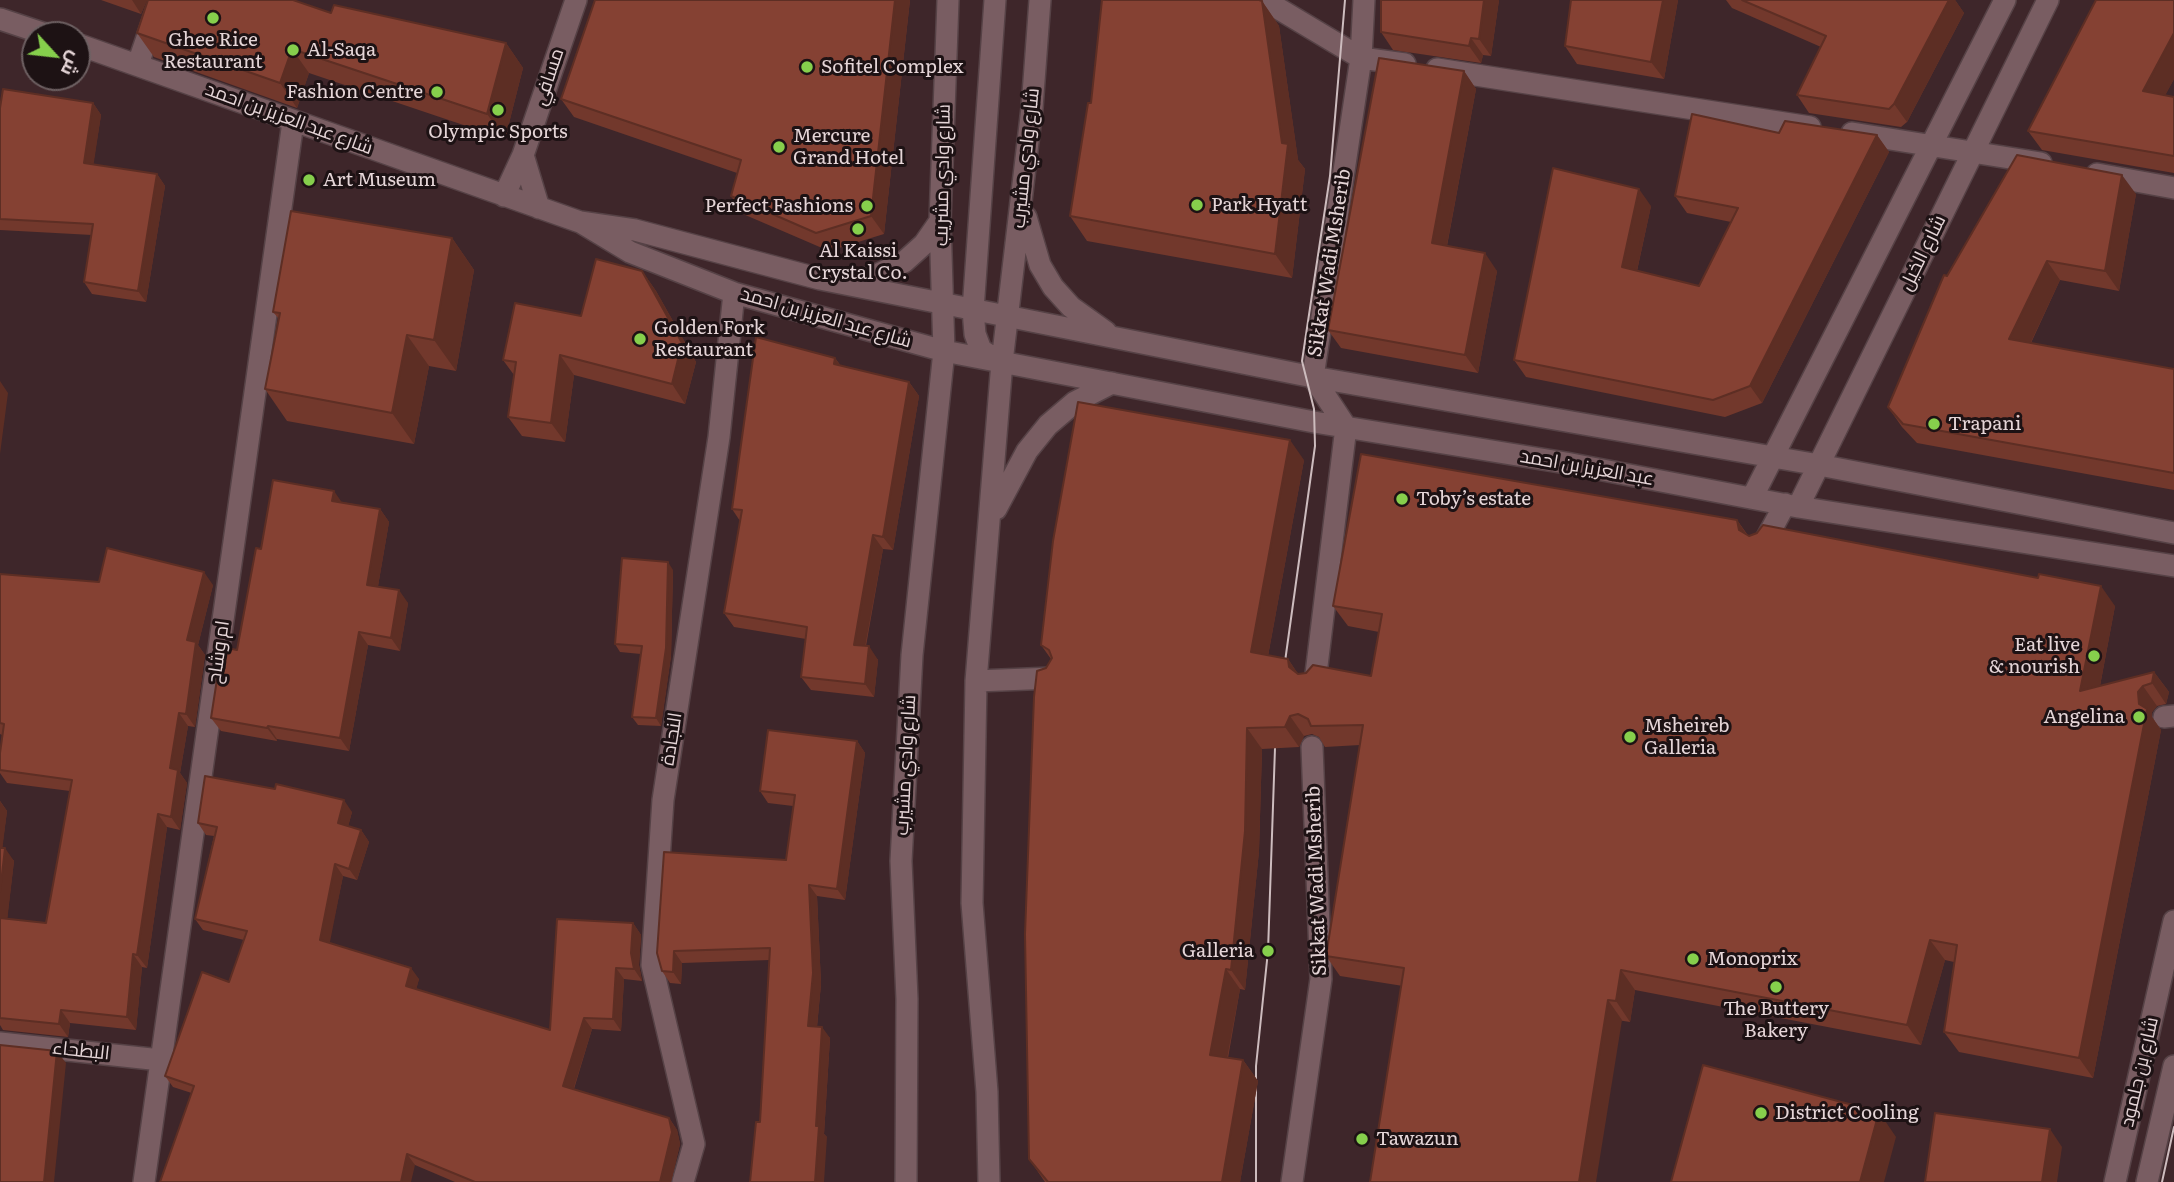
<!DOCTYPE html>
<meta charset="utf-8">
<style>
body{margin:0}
#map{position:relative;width:2174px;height:1182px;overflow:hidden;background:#3e262a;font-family:Literata,Cairo,serif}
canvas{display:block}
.north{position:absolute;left:21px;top:21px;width:70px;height:70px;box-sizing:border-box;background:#1d1214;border:2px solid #6d6062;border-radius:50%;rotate:117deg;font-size:19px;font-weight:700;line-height:28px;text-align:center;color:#e5d5d7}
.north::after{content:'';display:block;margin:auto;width:24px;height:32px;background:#86cf4c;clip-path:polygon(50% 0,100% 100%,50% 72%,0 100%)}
</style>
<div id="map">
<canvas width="2174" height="1182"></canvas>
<div class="north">ش</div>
</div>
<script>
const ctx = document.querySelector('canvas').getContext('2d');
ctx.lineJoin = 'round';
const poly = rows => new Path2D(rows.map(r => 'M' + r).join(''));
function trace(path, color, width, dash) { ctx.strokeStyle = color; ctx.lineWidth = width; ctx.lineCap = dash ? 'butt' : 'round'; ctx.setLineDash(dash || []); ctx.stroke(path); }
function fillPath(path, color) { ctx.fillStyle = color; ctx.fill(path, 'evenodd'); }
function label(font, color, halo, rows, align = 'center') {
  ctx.font = font + ' Literata,Cairo,serif'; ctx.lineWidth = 6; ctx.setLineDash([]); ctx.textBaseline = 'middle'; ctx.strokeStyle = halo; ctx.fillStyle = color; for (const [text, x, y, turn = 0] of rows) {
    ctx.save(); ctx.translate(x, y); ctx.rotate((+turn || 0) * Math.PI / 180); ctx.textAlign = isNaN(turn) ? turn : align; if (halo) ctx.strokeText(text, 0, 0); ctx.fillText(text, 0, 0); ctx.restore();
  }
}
const minor = poly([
 [995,0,973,310,975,334,981,350,997,360],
 [1264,0,1361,58,1405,64],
 [0,19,48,35],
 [77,44,580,222,635,230,820,279,1313,377,1819,465,2174,533],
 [138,64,160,0],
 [1437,69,1810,127],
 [1852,133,2041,163],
 [523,155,539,208],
 [2097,174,2174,188],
 [504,196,523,155,576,0],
 [1026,217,1040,265,1053,287,1071,307,1106,332],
 [582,223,630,252,734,293,944,351,1314,422,1566,463,1798,507,2174,566],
 [849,281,872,277,904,262,924,244,940,221],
 [1752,498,2005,0],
 [1798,507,2048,0],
 [996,509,1027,451,1048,425,1075,402,1112,383],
 [1764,543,1785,504],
 [976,681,1053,678],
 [1315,682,1346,427,1313,377,1361,58,1364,0],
 [2164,717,2174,716],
 [0,1043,161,1060],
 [144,1182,293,122],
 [683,1182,694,1144,652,965,663,800,719,437,734,293],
 [906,1182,907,999,901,861,912,655,944,351,940,221,948,0],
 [989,1182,987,1092,972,903,976,681,1002,362,1032,108,1040,0],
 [1292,1182,1321,979,1312,747],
 [2115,1182,2174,921],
 [2147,1182,2174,1066]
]);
const tram = poly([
 [1283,676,1315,446,1314,409,1302,361,1330,176,1345,0],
 [1256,1182,1256,1066,1268,951,1275,748],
 [2162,1182,2174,1127]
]);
const wall = poly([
 [101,0,147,0,141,14],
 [595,0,910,0,884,234,829,251,743,214,731,196,737,173,574,117,561,99],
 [1381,0,1499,0,1491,56,1483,55,1481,63,1393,50,1381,32],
 [1678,0,1664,79,1577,64,1565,46],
 [1726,0,1955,0,1964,13,1907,122,1901,127,1809,113,1797,95,1821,47,1732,8],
 [2174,0,2174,79,2165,95,2174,97,2174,173,2042,150,2028,131],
 [1262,1,1279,26,1298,160,1305,169,1292,278,1087,241,1070,216,1091,103],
 [331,13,506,43,523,68,505,139,309,73,297,108,154,57,137,33],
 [1464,71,1476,89,1447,246,1497,271,1478,373,1341,348,1328,330],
 [93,103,101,115,93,165,157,174,165,186,146,302,92,294,84,282,92,235,0,230,0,108],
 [1779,133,1877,135,1889,152,1762,403,1725,417,1526,377,1514,360,1651,206,1637,271,1699,286,1731,222,1687,213,1675,196],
 [2136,194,2119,291,2060,280,2031,343,2174,369,2174,490,1917,443,1902,427,1888,407,1947,276],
 [452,238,474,270,456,371,429,366,414,444,287,421,265,389,279,319,273,312],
 [642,271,656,291,696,362,685,404,574,375,565,442,522,436,508,417,514,375,503,360,581,316],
 [835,358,841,366,909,382,919,396,893,550,883,549,866,646,878,660,874,697,811,690,801,677,806,639,734,627,724,613,740,521,732,509],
 [1304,460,1268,656,1288,659,1298,674,1371,676,1379,632,1348,626,1333,606,1737,520,1747,534,1749,536,2115,606,2100,686,2154,672,2169,692,2166,704,2157,706,2152,712,2152,717,2161,730,2093,1078,1959,1052,1944,1032,1954,962,1945,960,1921,1045,1635,990,1630,1022,1340,976,1326,956,1360,745,1325,747,1319,737,1312,734,1304,736,1299,747,1262,749,1259,851,1245,990,1240,989,1228,1058,1243,1060,1258,1081,1240,1182,1045,1182,1029,1159,1046,668,1051,659,1041,645],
 [342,502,380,509,389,522,378,586,408,603,400,651,368,645,349,751,277,739,277,741,221,731,211,718,237,650,261,549],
 [673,570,671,656,661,726,638,725,632,717,641,654,620,652,615,644],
 [0,574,99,582,213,585,198,645,205,655,195,727,188,726,180,773,187,783,180,830,167,827,147,968,142,967,136,1030,70,1023,68,1037,3,1030,0,1025,0,801,7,811,2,848,14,861,7,919,46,923,70,791,7,783,0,773,0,753,2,735,0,734],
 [857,741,865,753,845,900,817,896,821,984,817,1027,830,1038,824,1134,827,1137,760,1122,770,960,682,963,681,984,670,983,662,971,657,953,786,860,793,806,768,803,760,791],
 [275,789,352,812,348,826,361,830,369,842,357,880,343,876,329,943,419,979,416,989,550,1030,633,923,641,935,639,965,642,981,624,979,621,1031,592,1029,574,1089,669,1118,677,1130,680,1144,671,1182,455,1182,415,1165,173,1087,165,1076,229,982,244,940,203,930,195,919,214,836,206,835,198,823]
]);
const shadedWall = poly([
 [132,0,147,0,141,14],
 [895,0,910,0,884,234,871,216],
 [1484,0,1499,0,1491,56,1479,39],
 [1663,0,1678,0,1664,79,1651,62],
 [1949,0,1955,0,1964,13,1907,122,1894,104],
 [1262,1,1279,26,1298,160,1305,169,1292,278,1275,254,1282,143],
 [2174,33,2174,79,2157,111,2143,91],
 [1471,38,1483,55,1481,63,1469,46],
 [506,43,523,68,505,139,487,114],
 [292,49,309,73,297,108,280,83],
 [1464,71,1476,89,1444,261,1432,243],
 [93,103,101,115,92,175,84,163],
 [1877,135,1889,152,1762,403,1750,386],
 [157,174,165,186,146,302,138,291],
 [2122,175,2136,194,2119,291,2105,271],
 [1639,189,1651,206,1634,284,1622,267],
 [452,238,474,270,456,371,434,340],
 [1485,253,1497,271,1478,373,1465,355],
 [2047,261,2060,280,2023,359,2009,339],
 [642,271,656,291,696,362,685,404,672,384],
 [407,335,429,366,414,444,392,413],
 [560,355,574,375,565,442,551,423],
 [835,358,845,372,834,364],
 [0,381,8,393,0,454],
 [909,382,919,396,893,550,883,537],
 [1290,440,1304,460,1265,672,1251,652],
 [334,491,343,504,332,501],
 [380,509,389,522,376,598,367,585],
 [1737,520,1751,541,1739,530],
 [873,535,883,549,863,658,854,645],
 [668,562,673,570,671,656,661,726,656,718],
 [204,572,213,585,198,645,205,655,195,727,186,714,187,640],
 [2101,586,2115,606,2095,712,2080,691],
 [399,590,408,603,400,651,391,638],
 [359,632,368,645,349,751,340,738],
 [869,646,878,660,874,697,865,684],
 [1288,659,1302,680,1289,667],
 [2154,672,2169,692,2166,704,2152,683],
 [2143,686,2157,706,2152,712,2152,717,2161,730,2093,1078,2079,1058,2139,704,2138,692],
 [179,713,188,726,180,773,187,783,180,830,171,817,170,768],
 [1290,716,1304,736,1299,747,1285,727],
 [268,726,277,739,277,741,267,728],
 [1247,728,1262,749,1259,851,1245,990,1231,970],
 [857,741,865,753,845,900,837,889],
 [344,800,352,812,346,835,338,823],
 [0,801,7,811,1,860,0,859],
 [158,814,167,827,147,968,137,955],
 [361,830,369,842,357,880,349,869],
 [5,848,14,861,6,931,0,923,0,892],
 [335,864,343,876,328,952,320,940],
 [809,885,817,896,821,984,816,1037,808,1026],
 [633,923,641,935,639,965,642,981,634,969,631,953],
 [1930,940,1945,960,1921,1045,1907,1025],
 [674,951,682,963,681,984,673,972],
 [133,954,142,967,136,1030,127,1017],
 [411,968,419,979,414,998,406,986],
 [616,968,624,979,621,1031,613,1019],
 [1226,969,1240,989,1224,1075,1210,1055],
 [1621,970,1635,990,1630,1022,1616,1001],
 [1608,1000,1622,1020,1596,1182,1579,1182],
 [61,1010,70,1023,68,1037,59,1024],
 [584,1018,592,1029,571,1097,563,1086],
 [822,1027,830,1038,824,1134,827,1137,824,1182,815,1182,816,1126],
 [57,1051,66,1063,54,1182,44,1182],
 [1243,1060,1258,1081,1240,1182,1222,1182],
 [1879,1112,1896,1137,1884,1182,1860,1182],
 [669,1118,677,1130,680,1144,671,1182,660,1182],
 [2050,1129,2062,1147,2057,1182,2042,1182],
 [407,1154,415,1165,411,1182,401,1182]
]);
const building = poly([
 [148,0,293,0,331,13,334,5,506,43,487,114,292,49,280,83,137,33,148,0],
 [595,0,895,0,871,216,816,233,731,196,741,160,561,99,595,0],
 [1102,0,1259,0,1262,1,1282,143,1288,144,1275,254,1070,216,1088,103,1091,103,1102,0],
 [1381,0,1484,0,1479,39,1471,38,1469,46,1381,32,1381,0],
 [1571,0,1663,0,1651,62,1565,46,1571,0],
 [1742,0,1949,0,1894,104,1889,109,1797,95,1826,36,1742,0],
 [2096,0,2174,0,2174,33,2143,91,2174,97,2174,156,2028,131,2096,0],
 [1379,58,1464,71,1432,243,1485,253,1465,355,1328,330,1379,58],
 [3,89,93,103,84,163,157,174,138,291,84,282,93,224,0,219,0,108,3,89],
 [1692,114,1779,133,1785,121,1877,135,1750,386,1713,400,1514,360,1553,168,1639,189,1622,267,1699,286,1738,208,1675,196,1692,114],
 [2017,155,2122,175,2105,271,2047,261,2009,339,2174,369,2174,473,1903,424,1888,407,1944,275,1947,276,2017,155],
 [291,211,452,238,434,340,407,335,392,413,265,389,280,313,273,312,291,211],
 [596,259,642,271,682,343,672,384,560,355,551,423,508,417,516,362,503,360,515,303,581,316,596,259],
 [756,337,835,358,834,364,909,382,883,537,873,535,854,645,869,646,865,684,801,677,807,627,724,613,742,510,732,509,756,337],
 [1078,402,1290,440,1251,652,1288,659,1289,667,1298,674,1306,673,1313,665,1371,676,1382,614,1333,606,1361,454,1737,520,1739,530,1749,536,1757,533,1763,525,2038,578,2039,574,2101,586,2080,691,2154,672,2152,683,2143,686,2138,692,2139,704,2147,709,2079,1058,1944,1032,1957,945,1930,940,1907,1025,1621,970,1616,1001,1608,1000,1579,1182,1370,1182,1404,968,1326,956,1363,725,1311,726,1308,719,1298,714,1290,716,1285,727,1247,728,1245,831,1231,970,1226,969,1210,1055,1243,1060,1222,1182,1048,1182,1029,1159,1025,934,1034,697,1037,671,1046,668,1052,658,1049,650,1041,645,1053,541,1078,402],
 [273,480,334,491,332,501,380,509,367,585,399,590,391,638,359,632,340,738,268,726,267,728,211,718,222,647,237,650,256,548,261,549,273,480],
 [107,548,204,572,187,640,196,642,186,714,179,713,170,768,178,770,171,817,158,814,137,955,133,954,127,1017,61,1010,59,1024,0,1018,0,918,46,923,72,780,0,770,0,753,4,724,0,723,0,574,99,582,107,548],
 [622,558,668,562,666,648,656,718,632,717,642,646,615,644,622,558],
 [768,730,857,741,837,889,809,885,813,973,808,1026,822,1027,816,1126,819,1126,815,1182,750,1182,756,1122,760,1122,770,948,674,951,673,972,662,971,657,953,664,852,786,860,795,795,760,791,768,730],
 [205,776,275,789,276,784,344,800,338,823,361,830,349,869,335,864,320,940,411,968,406,986,550,1030,557,919,633,923,631,953,634,969,616,968,613,1019,584,1018,563,1086,669,1118,672,1132,660,1182,475,1182,407,1154,401,1182,160,1182,194,1086,165,1076,202,972,229,982,247,931,195,919,217,827,198,823,205,776],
 [0,848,5,848,0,892,0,848],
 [0,1045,57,1051,44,1182,0,1182,0,1045],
 [1703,1065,1879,1112,1860,1182,1671,1182,1703,1065],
 [1935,1113,2050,1129,2042,1182,1925,1182,1935,1113]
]);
const markers = [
 [213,18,7,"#86cf4c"],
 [293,50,7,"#86cf4c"],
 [807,67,7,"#86cf4c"],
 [437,92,7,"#86cf4c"],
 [498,110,7,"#86cf4c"],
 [779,147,7,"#86cf4c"],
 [309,180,7,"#86cf4c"],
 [1197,205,7,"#86cf4c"],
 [867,206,7,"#86cf4c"],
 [858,229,7,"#86cf4c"],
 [640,339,7,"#86cf4c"],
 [1934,424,7,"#86cf4c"],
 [1402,499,7,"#86cf4c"],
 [2094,656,7,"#86cf4c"],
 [2139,717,7,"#86cf4c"],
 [1630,737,7,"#86cf4c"],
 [1268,951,7,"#86cf4c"],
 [1693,959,7,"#86cf4c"],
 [1776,987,7,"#86cf4c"],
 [1761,1113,7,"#86cf4c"],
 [1362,1139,7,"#86cf4c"]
];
const poiNames = [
 ["Ghee Rice",213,40,"center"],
 ["Restaurant",213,62,"center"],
 ["Al-Saqa",307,50],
 ["Sofitel Complex",821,67],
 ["Fashion Centre",423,92,"right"],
 ["Olympic Sports",498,132,"center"],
 ["Mercure",793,136],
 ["Grand Hotel",793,158],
 ["Art Museum",323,180],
 ["Park Hyatt",1211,205],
 ["Perfect Fashions",853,206,"right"],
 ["Al Kaissi",858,251,"center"],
 ["Crystal Co.",858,273,"center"],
 ["Golden Fork",654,328],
 ["Restaurant",654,350],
 ["Trapani",1948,424],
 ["Toby’s estate",1416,499],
 ["Eat live",2080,645,"right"],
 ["& nourish",2080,667,"right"],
 ["Angelina",2125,717,"right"],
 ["Msheireb",1644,726],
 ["Galleria",1644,748],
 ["Galleria",1254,951,"right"],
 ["Monoprix",1707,959],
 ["The Buttery",1776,1009,"center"],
 ["Bakery",1776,1031,"center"],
 ["District Cooling",1775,1113],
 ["Tawazun",1376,1139]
];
const streetNames = [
 ["مسافي",549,77,-71],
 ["شارع عبد العزيز بن احمد",289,119,20],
 ["شارع وادي مشيرب",1026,158,-84],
 ["شارع وادي مشريب",943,175,-89],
 ["شارع الخيل",1923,253,-64],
 ["Sikkat Wadi Msherib",1330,263,-81],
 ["شارع عبد العزيز بن احمد",826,318,16],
 ["عبد العزيز بن احمد",1587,468,10],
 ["ام وشاح",219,652,-82],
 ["النجادة",672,739,-81],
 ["شارع وادي مشيرب",906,765,-87],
 ["Sikkat Wadi Msherib",1317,881,-92],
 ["البطحاء",81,1051,6],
 ["شارع بن جلمود",2140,1072,-77]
];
trace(minor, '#564246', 24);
trace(minor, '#795d62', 21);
trace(tram, '#cdbcbe', 2);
fillPath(wall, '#72382c');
fillPath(shadedWall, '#5d2e24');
fillPath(building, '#854133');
trace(building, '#5d2e24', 2);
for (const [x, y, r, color] of markers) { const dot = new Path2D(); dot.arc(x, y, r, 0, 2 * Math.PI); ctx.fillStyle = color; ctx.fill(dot); trace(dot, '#1d1214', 2.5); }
label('19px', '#e5d5d7', '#1d1214', poiNames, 'left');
label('19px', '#e5d5d7', '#1d1214', streetNames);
</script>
